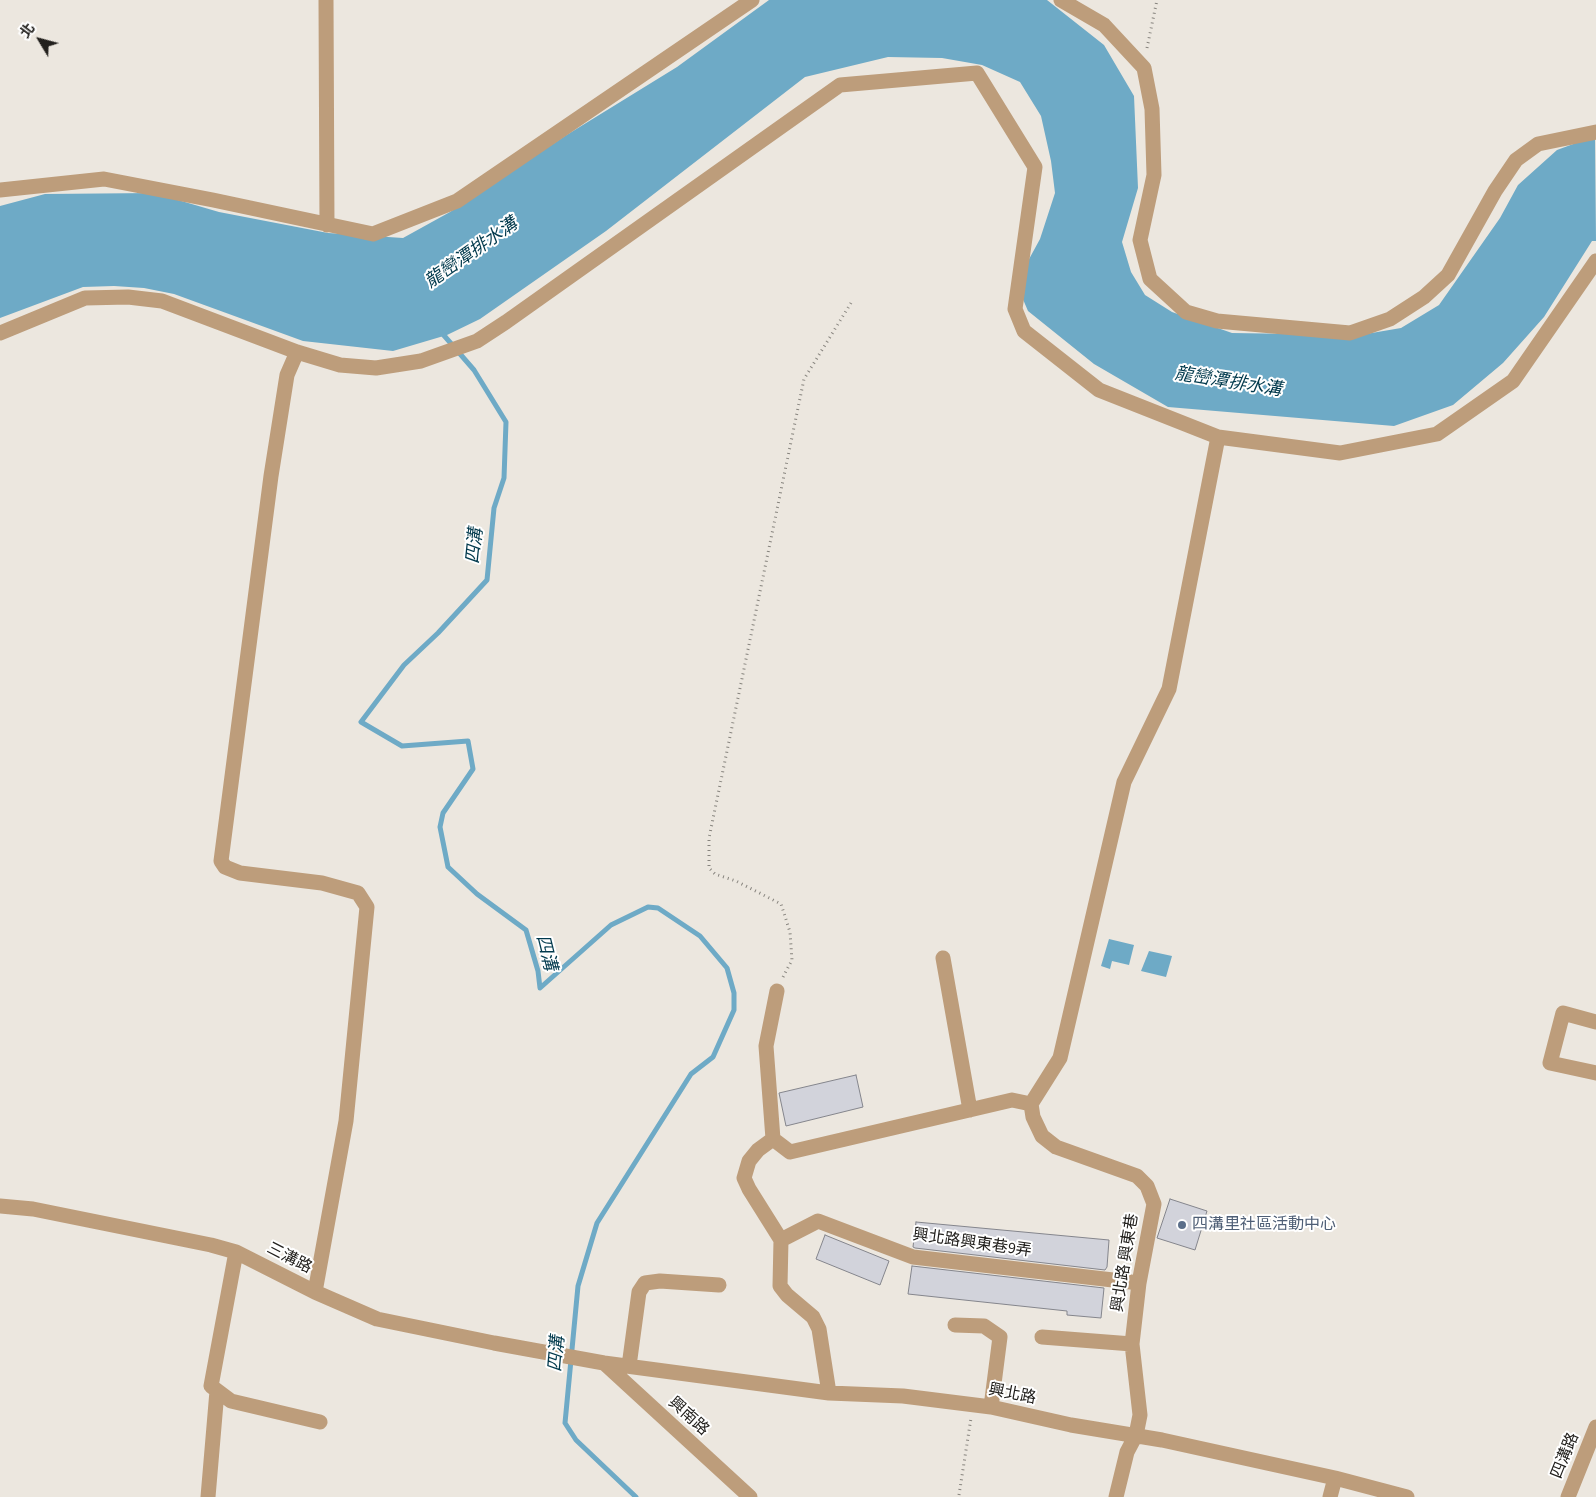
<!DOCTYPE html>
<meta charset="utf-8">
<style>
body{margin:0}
#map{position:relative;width:1596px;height:1497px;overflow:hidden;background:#ece7df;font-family:"Source Sans 3","Noto Sans TC",sans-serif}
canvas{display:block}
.north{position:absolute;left:15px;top:15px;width:50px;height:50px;-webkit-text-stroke:4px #fff;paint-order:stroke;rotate:307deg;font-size:14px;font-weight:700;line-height:20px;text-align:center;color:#22201d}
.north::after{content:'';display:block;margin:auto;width:18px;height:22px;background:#22201d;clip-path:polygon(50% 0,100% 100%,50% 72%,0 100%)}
</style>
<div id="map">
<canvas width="1596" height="1497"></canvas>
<div class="north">北</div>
</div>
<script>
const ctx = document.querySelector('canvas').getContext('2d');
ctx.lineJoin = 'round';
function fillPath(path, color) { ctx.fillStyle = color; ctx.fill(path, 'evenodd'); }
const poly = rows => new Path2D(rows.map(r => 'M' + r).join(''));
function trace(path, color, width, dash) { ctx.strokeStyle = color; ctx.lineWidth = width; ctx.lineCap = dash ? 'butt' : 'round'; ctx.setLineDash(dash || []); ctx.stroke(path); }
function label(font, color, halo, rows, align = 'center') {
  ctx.font = font + ' "Source Sans 3","Noto Sans TC",sans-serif'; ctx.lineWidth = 4; ctx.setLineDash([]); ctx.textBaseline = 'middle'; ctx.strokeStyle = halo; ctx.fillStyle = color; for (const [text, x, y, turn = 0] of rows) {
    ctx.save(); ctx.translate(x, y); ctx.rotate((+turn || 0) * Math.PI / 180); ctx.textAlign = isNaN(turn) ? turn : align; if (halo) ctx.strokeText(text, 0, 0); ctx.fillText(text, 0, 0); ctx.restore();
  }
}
const water = poly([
 [769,0,1047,0,1104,45,1134,96,1138,188,1122,242,1131,272,1145,295,1172,312,1232,333,1360,335,1401,328,1439,305,1500,218,1518,185,1557,150,1595,136,1596,241,1592,241,1544,317,1503,363,1453,405,1394,426,1168,407,1094,364,1028,311,1016,283,1040,239,1055,193,1051,161,1041,116,1020,82,982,65,942,58,888,57,805,77,606,231,480,319,447,335,393,351,303,341,174,294,144,288,114,286,83,287,0,318,0,206,45,194,154,193,219,212,328,233,403,238,450,212,565,136,677,67],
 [1109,939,1134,945,1129,965,1112,961,1110,969,1101,966],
 [1149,951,1172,956,1166,977,1141,971]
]);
const stream = poly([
 [441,332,474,370,506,422,504,478,494,508,487,580,438,633,404,665,361,722,402,746,468,741,473,769,443,813,440,827,448,867,477,894,526,930,538,971,540,988,611,925,648,907,658,908,700,936,727,968,734,993,734,1010,713,1057,691,1074,597,1223,578,1286,565,1423,576,1440,636,1497]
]);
const building = poly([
 [856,1075,863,1107,786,1126,779,1093,856,1075],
 [1170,1199,1207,1211,1195,1250,1157,1238,1170,1199],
 [916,1222,1109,1240,1107,1267,1105,1270,915,1248,913,1247,916,1222],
 [825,1235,889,1261,880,1285,816,1259,825,1235],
 [912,1266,1104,1288,1101,1318,1067,1315,1067,1311,908,1294,912,1266]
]);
const path = poly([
 [1147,48,1157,0],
 [783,977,792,960,790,932,781,904,736,881,715,874,709,868,709,838,804,379,851,303],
 [959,1495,971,1418]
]);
const minor = poly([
 [326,0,327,225],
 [1061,0,1104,25,1144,68,1152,109,1154,175,1140,240,1150,279,1186,312,1217,321,1350,333,1390,319,1424,297,1448,275,1495,191,1516,160,1538,144,1596,132],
 [0,190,104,179,213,200,373,234,457,201,752,0],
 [0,333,85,298,128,297,162,301,297,352,340,365,376,368,421,361,477,341,506,322,840,85,977,73,1035,167,1015,309,1024,331,1099,390,1218,437,1340,453,1437,434,1513,381,1596,261],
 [297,352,287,375,271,476,221,861,225,867,240,873,322,883,358,893,367,907,346,1121,315,1292],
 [943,958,970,1110],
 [1596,1022,1563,1013,1550,1063,1596,1073],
 [1031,1104,1060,1058,1124,782,1169,689,1218,437],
 [773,1139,790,1152,1012,1100,1031,1104,1033,1117,1042,1136,1056,1147,1137,1176,1147,1186,1154,1204,1139,1283,1132,1344,1140,1415,1136,1435,1127,1452,1116,1497],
 [773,1139,758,1150,749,1161,744,1178,749,1189,781,1240,780,1286,787,1295,813,1317,819,1329,829,1393],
 [773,1139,766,1046,777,991],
 [0,1206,33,1209,211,1245,236,1252,315,1292,377,1319,494,1343,604,1363,829,1393,903,1396,991,1407,1071,1425,1162,1440,1335,1478,1407,1497],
 [781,1240,818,1221,913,1257,1139,1283],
 [236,1252,211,1386,231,1401,320,1422],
 [955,1325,984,1326,1000,1337,991,1407],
 [1042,1337,1132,1344],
 [604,1363,750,1497],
 [629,1366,639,1292,645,1283,660,1281,719,1285],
 [208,1497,217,1391],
 [1330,1497,1335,1478],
 [1568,1497,1596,1427]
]);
const markers = [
 [1182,1225,5,"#5c6f8a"]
];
const serviceNames = [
 ["四溝里社區活動中心",1192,1225]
];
const streetNames = [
 ["興北路興東巷9弄",972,1244,8],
 ["三溝路",289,1259,27],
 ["興北路 興東巷",1126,1263,-81],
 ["興北路",1012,1395,11],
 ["興南路",688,1417,42],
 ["四溝路",1566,1456,-68]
];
const waterNames = [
 ["龍巒潭排水溝",472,254,-35],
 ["龍巒潭排水溝",1228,383,9],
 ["四溝",476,546,-84],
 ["四溝",545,953,76],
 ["四溝",558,1354,-85]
];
fillPath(water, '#6eaac6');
trace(stream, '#6eaac6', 5);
fillPath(building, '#d2d3db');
trace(building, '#84858c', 1);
trace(path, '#87847e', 3, [1, 4]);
trace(minor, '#bd9d7b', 15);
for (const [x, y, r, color] of markers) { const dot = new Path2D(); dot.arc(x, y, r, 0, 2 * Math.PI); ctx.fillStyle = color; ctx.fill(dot); trace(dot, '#fff', 2); }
label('16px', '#4e5e75', '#fff', serviceNames, 'left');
label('16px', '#22201d', '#fff', streetNames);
label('italic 18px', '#01394c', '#fff', waterNames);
</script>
